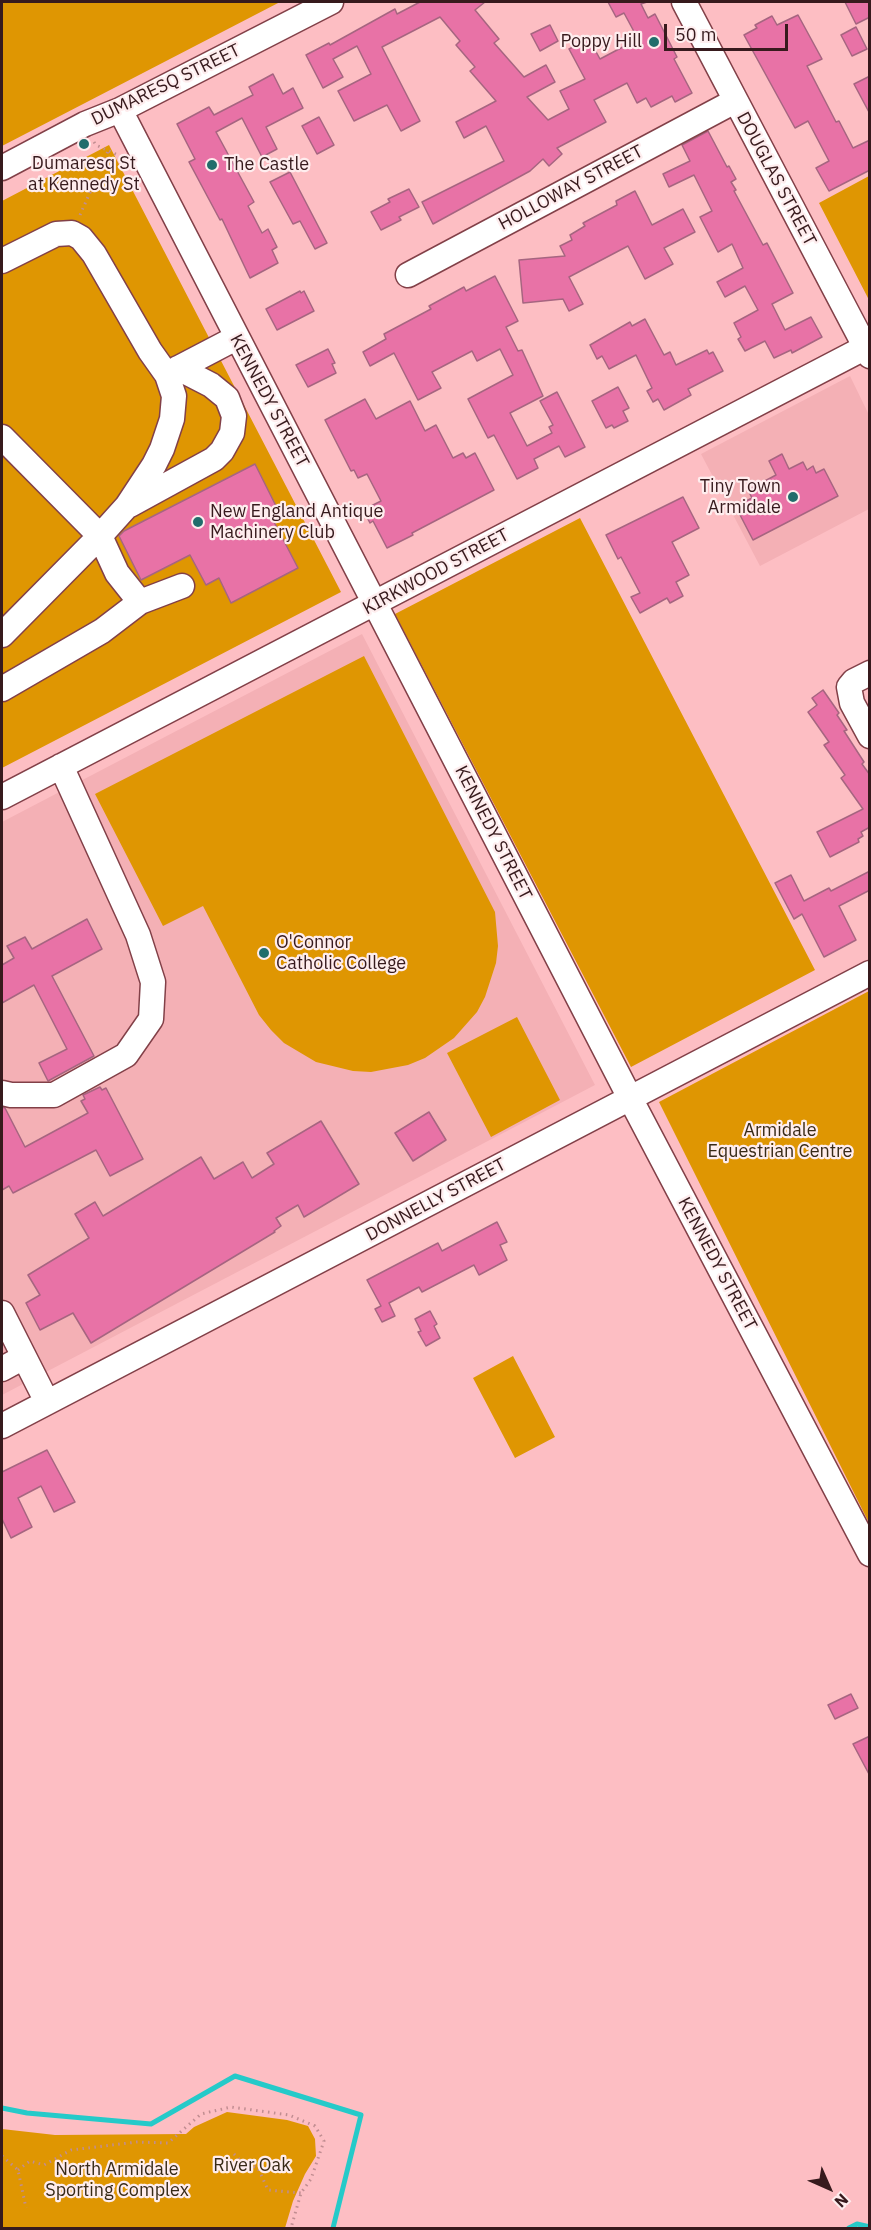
<!DOCTYPE html>
<style>
body{margin:0}
#map{position:relative;width:871px;height:2230px;overflow:hidden;background:#fdbec3;font-family:"IBM Plex Sans",sans-serif}
canvas{display:block}
.frame{position:absolute;inset:0;border:3px solid #371a1d;pointer-events:none}
.north{position:absolute;left:799px;top:2158px;width:60px;height:60px;-webkit-text-stroke:4px #feedee;paint-order:stroke;rotate:135deg;font-size:16px;font-weight:700;line-height:24px;text-align:center;color:#371a1d}
.north::after{content:'';display:block;margin:auto;width:21px;height:27px;background:#371a1d;clip-path:polygon(50% 0,100% 100%,50% 72%,0 100%)}
.scale{position:absolute;left:664px;top:24px;width:124px;height:27px;box-sizing:border-box;border:3px solid #371a1d;border-top:0;padding-left:8px;font-size:18px;line-height:21px;white-space:nowrap;color:#371a1d;-webkit-text-stroke:4px #feedee;paint-order:stroke}
</style>
<div id="map">
<canvas width="871" height="2230"></canvas>
<div class="frame"></div>
<div class="north">N</div>
<div class="scale">50 m</div>
</div>
<script>
const ctx = document.querySelector('canvas').getContext('2d');
ctx.lineJoin = 'round';
function fillPath(path, color) { ctx.fillStyle = color; ctx.fill(path, 'evenodd'); }
const poly = rows => new Path2D(rows.map(r => 'M' + r).join(''));
function trace(path, color, width, dash) { ctx.strokeStyle = color; ctx.lineWidth = width; ctx.lineCap = dash ? 'butt' : 'round'; ctx.setLineDash(dash || []); ctx.stroke(path); }
function label(font, color, halo, rows, align = 'center') {
  ctx.font = font + ' "IBM Plex Sans",sans-serif'; ctx.lineWidth = 4.5; ctx.setLineDash([]); ctx.textBaseline = 'middle'; ctx.strokeStyle = halo; ctx.fillStyle = color; for (const [text, x, y, turn = 0] of rows) {
    ctx.save(); ctx.translate(x, y); ctx.rotate((+turn || 0) * Math.PI / 180); ctx.textAlign = isNaN(turn) ? turn : align; if (halo) ctx.strokeText(text, 0, 0); ctx.fillText(text, 0, 0); ctx.restore();
  }
}
const built = poly([
 [850,376,869,415,869,509,760,566,701,454],
 [362,634,595,1085,2,1395,2,822]
]);
const green = poly([
 [2,2,280,2,2,146],
 [109,145,341,592,2,768,2,201],
 [869,176,869,300,819,203],
 [580,518,815,970,631,1067,395,614],
 [364,656,495,912,498,946,496,963,485,997,477,1012,454,1038,425,1058,408,1065,371,1072,353,1071,316,1062,284,1043,271,1030,259,1015,203,906,163,926,95,794],
 [869,991,869,1523,659,1102],
 [517,1017,560,1100,491,1137,447,1053],
 [513,1356,555,1437,515,1458,473,1378],
 [227,2112,287,2120,308,2126,315,2139,316,2156,305,2174,293,2201,285,2228,2,2228,2,2129,55,2135,186,2134,194,2127]
]);
const stream = poly([
 [2,2108,27,2113,151,2124,235,2076,361,2115,333,2228],
 [849,2228,857,2224,870,2227]
]);
const building = poly([
 [420,2,485,2,475,10,499,39,494,43,524,77,546,65,555,82,527,97,548,120,569,109,560,91,585,79,569,49,589,39,600,59,638,39,624,13,616,17,608,2,647,2,641,4,648,18,655,14,677,57,674,59,692,93,675,102,672,96,651,107,646,98,637,103,627,83,594,100,606,122,557,148,562,154,549,166,543,159,530,171,433,224,422,202,504,161,486,126,464,138,456,122,496,101,470,71,475,67,456,45,460,41,440,17,382,47,420,121,401,131,387,105,354,121,338,91,371,74,357,46,333,59,343,77,323,88,306,55,329,43,330,45,395,9,397,14,420,2],
 [845,2,870,2,870,17,856,24,845,2],
 [798,15,822,59,807,66,836,122,839,121,853,148,870,140,870,170,829,191,816,168,829,161,808,121,795,128,744,35,757,28,755,25,772,16,777,25,798,15],
 [550,25,558,41,540,51,531,34,550,25],
 [856,27,867,49,852,56,841,35,856,27],
 [273,74,283,94,293,88,303,108,266,127,277,149,262,157,242,118,216,132,254,202,248,206,262,233,268,229,277,247,272,250,278,263,250,278,222,219,220,220,189,162,195,159,177,124,209,107,214,115,253,95,249,87,273,74],
 [870,76,870,114,854,84,870,76],
 [319,117,334,145,317,154,302,126,319,117],
 [708,131,727,167,729,166,736,179,731,182,736,190,734,191,763,245,767,243,793,293,772,304,785,330,811,317,822,337,792,353,791,350,774,358,765,341,745,351,738,339,741,337,734,323,758,310,745,286,725,297,717,282,743,268,732,244,718,252,700,217,712,211,694,175,669,187,663,174,690,161,682,145,708,131],
 [290,172,327,243,315,249,300,221,293,224,270,182,290,172],
 [409,189,419,207,399,217,401,220,381,230,371,212,390,202,388,199,409,189],
 [635,191,652,225,683,209,695,232,664,248,673,264,645,279,628,246,569,277,583,304,569,311,563,299,523,303,519,260,565,256,560,246,572,240,570,235,585,226,583,223,617,205,616,201,635,191],
 [495,276,518,321,506,327,518,351,522,350,543,396,510,413,527,446,552,433,549,427,553,425,540,401,557,392,585,447,565,457,559,446,534,459,538,468,517,479,494,435,488,438,468,399,513,375,500,349,477,361,472,351,432,372,441,388,418,400,394,353,370,366,363,352,386,339,384,334,431,309,429,306,464,287,466,291,495,276],
 [300,291,301,293,304,291,314,311,277,330,266,309,300,291],
 [645,319,664,355,670,352,676,365,707,350,709,354,713,352,723,371,688,389,691,395,664,410,658,399,653,402,647,391,652,388,636,355,609,369,602,356,597,359,590,345,630,322,632,326,645,319],
 [328,349,335,363,332,364,336,373,308,387,296,365,328,349],
 [618,387,629,408,623,411,628,421,614,428,612,425,606,428,592,401,618,387],
 [365,399,376,419,410,401,425,431,436,425,453,458,463,453,466,458,475,453,494,490,412,533,413,535,387,548,373,521,370,523,363,510,381,501,367,474,358,478,354,470,351,471,325,420,365,399],
 [782,454,789,469,803,462,807,470,813,466,816,473,824,469,838,496,753,540,739,513,747,509,744,502,752,498,748,490,776,475,769,461,782,454],
 [255,464,278,510,270,514,298,568,231,603,219,578,206,585,190,555,141,580,119,536,124,531,255,464],
 [683,497,699,528,672,542,689,575,676,582,683,596,670,603,667,598,640,613,631,597,640,593,621,557,618,559,606,535,683,497],
 [823,690,839,713,837,715,847,730,844,731,864,762,862,764,870,775,870,827,861,832,863,836,858,839,859,842,830,857,817,832,863,809,841,778,845,775,824,745,829,742,808,712,817,705,812,698,823,690],
 [870,871,870,890,839,906,856,940,824,957,802,914,794,919,775,883,791,875,804,901,829,888,831,891,870,871],
 [87,919,102,949,52,976,94,1056,48,1081,39,1063,67,1049,34,985,2,1003,2,965,14,958,7,946,25,937,32,949,87,919],
 [100,1087,102,1090,106,1088,143,1159,110,1176,96,1150,13,1193,9,1186,2,1190,2,1107,5,1108,25,1147,88,1113,81,1101,85,1099,83,1095,100,1087],
 [429,1112,446,1140,413,1161,395,1133,429,1112],
 [321,1121,359,1184,304,1217,298,1205,276,1218,281,1226,274,1231,275,1232,91,1343,73,1313,40,1330,26,1303,40,1295,28,1275,89,1238,75,1214,95,1202,103,1216,201,1157,214,1179,243,1162,252,1178,274,1164,267,1153,321,1121],
 [497,1222,507,1242,500,1245,507,1260,479,1275,474,1265,422,1292,419,1287,389,1303,395,1316,382,1322,375,1309,381,1306,367,1280,438,1243,442,1251,497,1222],
 [430,1311,437,1324,434,1326,440,1338,426,1346,418,1332,421,1331,415,1319,430,1311],
 [47,1450,75,1502,54,1512,41,1486,18,1498,32,1527,11,1538,2,1519,2,1472,47,1450],
 [851,1694,858,1708,835,1719,828,1705,851,1694],
 [870,1736,870,1776,853,1744,870,1736]
]);
const path = poly([
 [94,142,96,145,122,157],
 [100,170,108,151],
 [80,215,95,181],
 [234,2154,243,2163,258,2168,268,2190,301,2193],
 [2,2156,18,2170,26,2208],
 [18,2170,30,2161,44,2165,71,2150,137,2142,168,2143,201,2114,231,2107,289,2115,315,2126,324,2141,311,2179,301,2193,291,2228]
]);
const minor = poly([
 [684,2,870,356],
 [120,110,630,1098,870,1554],
 [2,168,85,124,120,110,331,2],
 [2,261,56,234,72,233,81,238,94,254,150,351,167,375,174,396,172,419,162,449,154,465,127,506,100,536,2,635],
 [408,275,735,101],
 [169,373,236,338],
 [2,437,100,536,117,573,140,602,102,631,2,689],
 [130,505,214,459,222,451,232,433,234,416,227,398,211,385,178,368],
 [140,602,182,586],
 [870,673,854,681,849,687,852,703,870,736],
 [2,797,870,345],
 [2,1093,11,1095,54,1095,126,1055,151,1019,153,982,138,935,61,766],
 [2,1313,47,1402],
 [2,1369,24,1357],
 [2,1426,870,973]
]);
const markers = [
 [654,42,6,"#216d6c"],
 [84,144,6,"#216d6c"],
 [212,165,6,"#216d6c"],
 [793,497,6,"#216d6c"],
 [198,522,6,"#216d6c"],
 [264,953,6,"#216d6c"]
];
const poiNames = [
 ["Poppy Hill",642,42,"right"],
 ["Dumaresq St",84,164,"center"],
 ["at Kennedy St",84,185,"center"],
 ["The Castle",224,165],
 ["Tiny Town",781,487,"right"],
 ["Armidale",781,508,"right"],
 ["New England Antique",210,512],
 ["Machinery Club",210,533],
 ["O'Connor",276,943],
 ["Catholic College",276,964]
];
const streetNames = [
 ["DUMARESQ STREET",166,85,-26],
 ["DOUGLAS STREET",776,179,62],
 ["HOLLOWAY STREET",571,188,-28],
 ["KENNEDY STREET",269,401,62],
 ["KIRKWOOD STREET",436,572,-28],
 ["KENNEDY STREET",493,833,63],
 ["DONNELLY STREET",436,1200,-28],
 ["KENNEDY STREET",717,1264,62]
];
const parkNames = [
 ["Armidale",780,1131],
 ["Equestrian Centre",780,1152],
 ["River Oak",252,2166],
 ["North Armidale",117,2170],
 ["Sporting Complex",117,2191]
];
fillPath(built, '#f4b0b5');
fillPath(green, '#df9602');
trace(stream, '#25cac9', 5);
fillPath(building, '#e872a6');
trace(building, '#a66580', 1.5);
trace(minor, '#824048', 27);
trace(path, '#c18d91', 3, [1.5, 4.5]);
trace(minor, '#fff', 24);
for (const [x, y, r, color] of markers) { const dot = new Path2D(); dot.arc(x, y, r, 0, 2 * Math.PI); ctx.fillStyle = color; ctx.fill(dot); trace(dot, '#feedee', 2); }
label('18px', '#371a1d', '#feedee', poiNames, 'left');
label('18px', '#371a1d', '#feedee', streetNames);
label('18px', '#382a17', '#feedee', parkNames);
</script>
